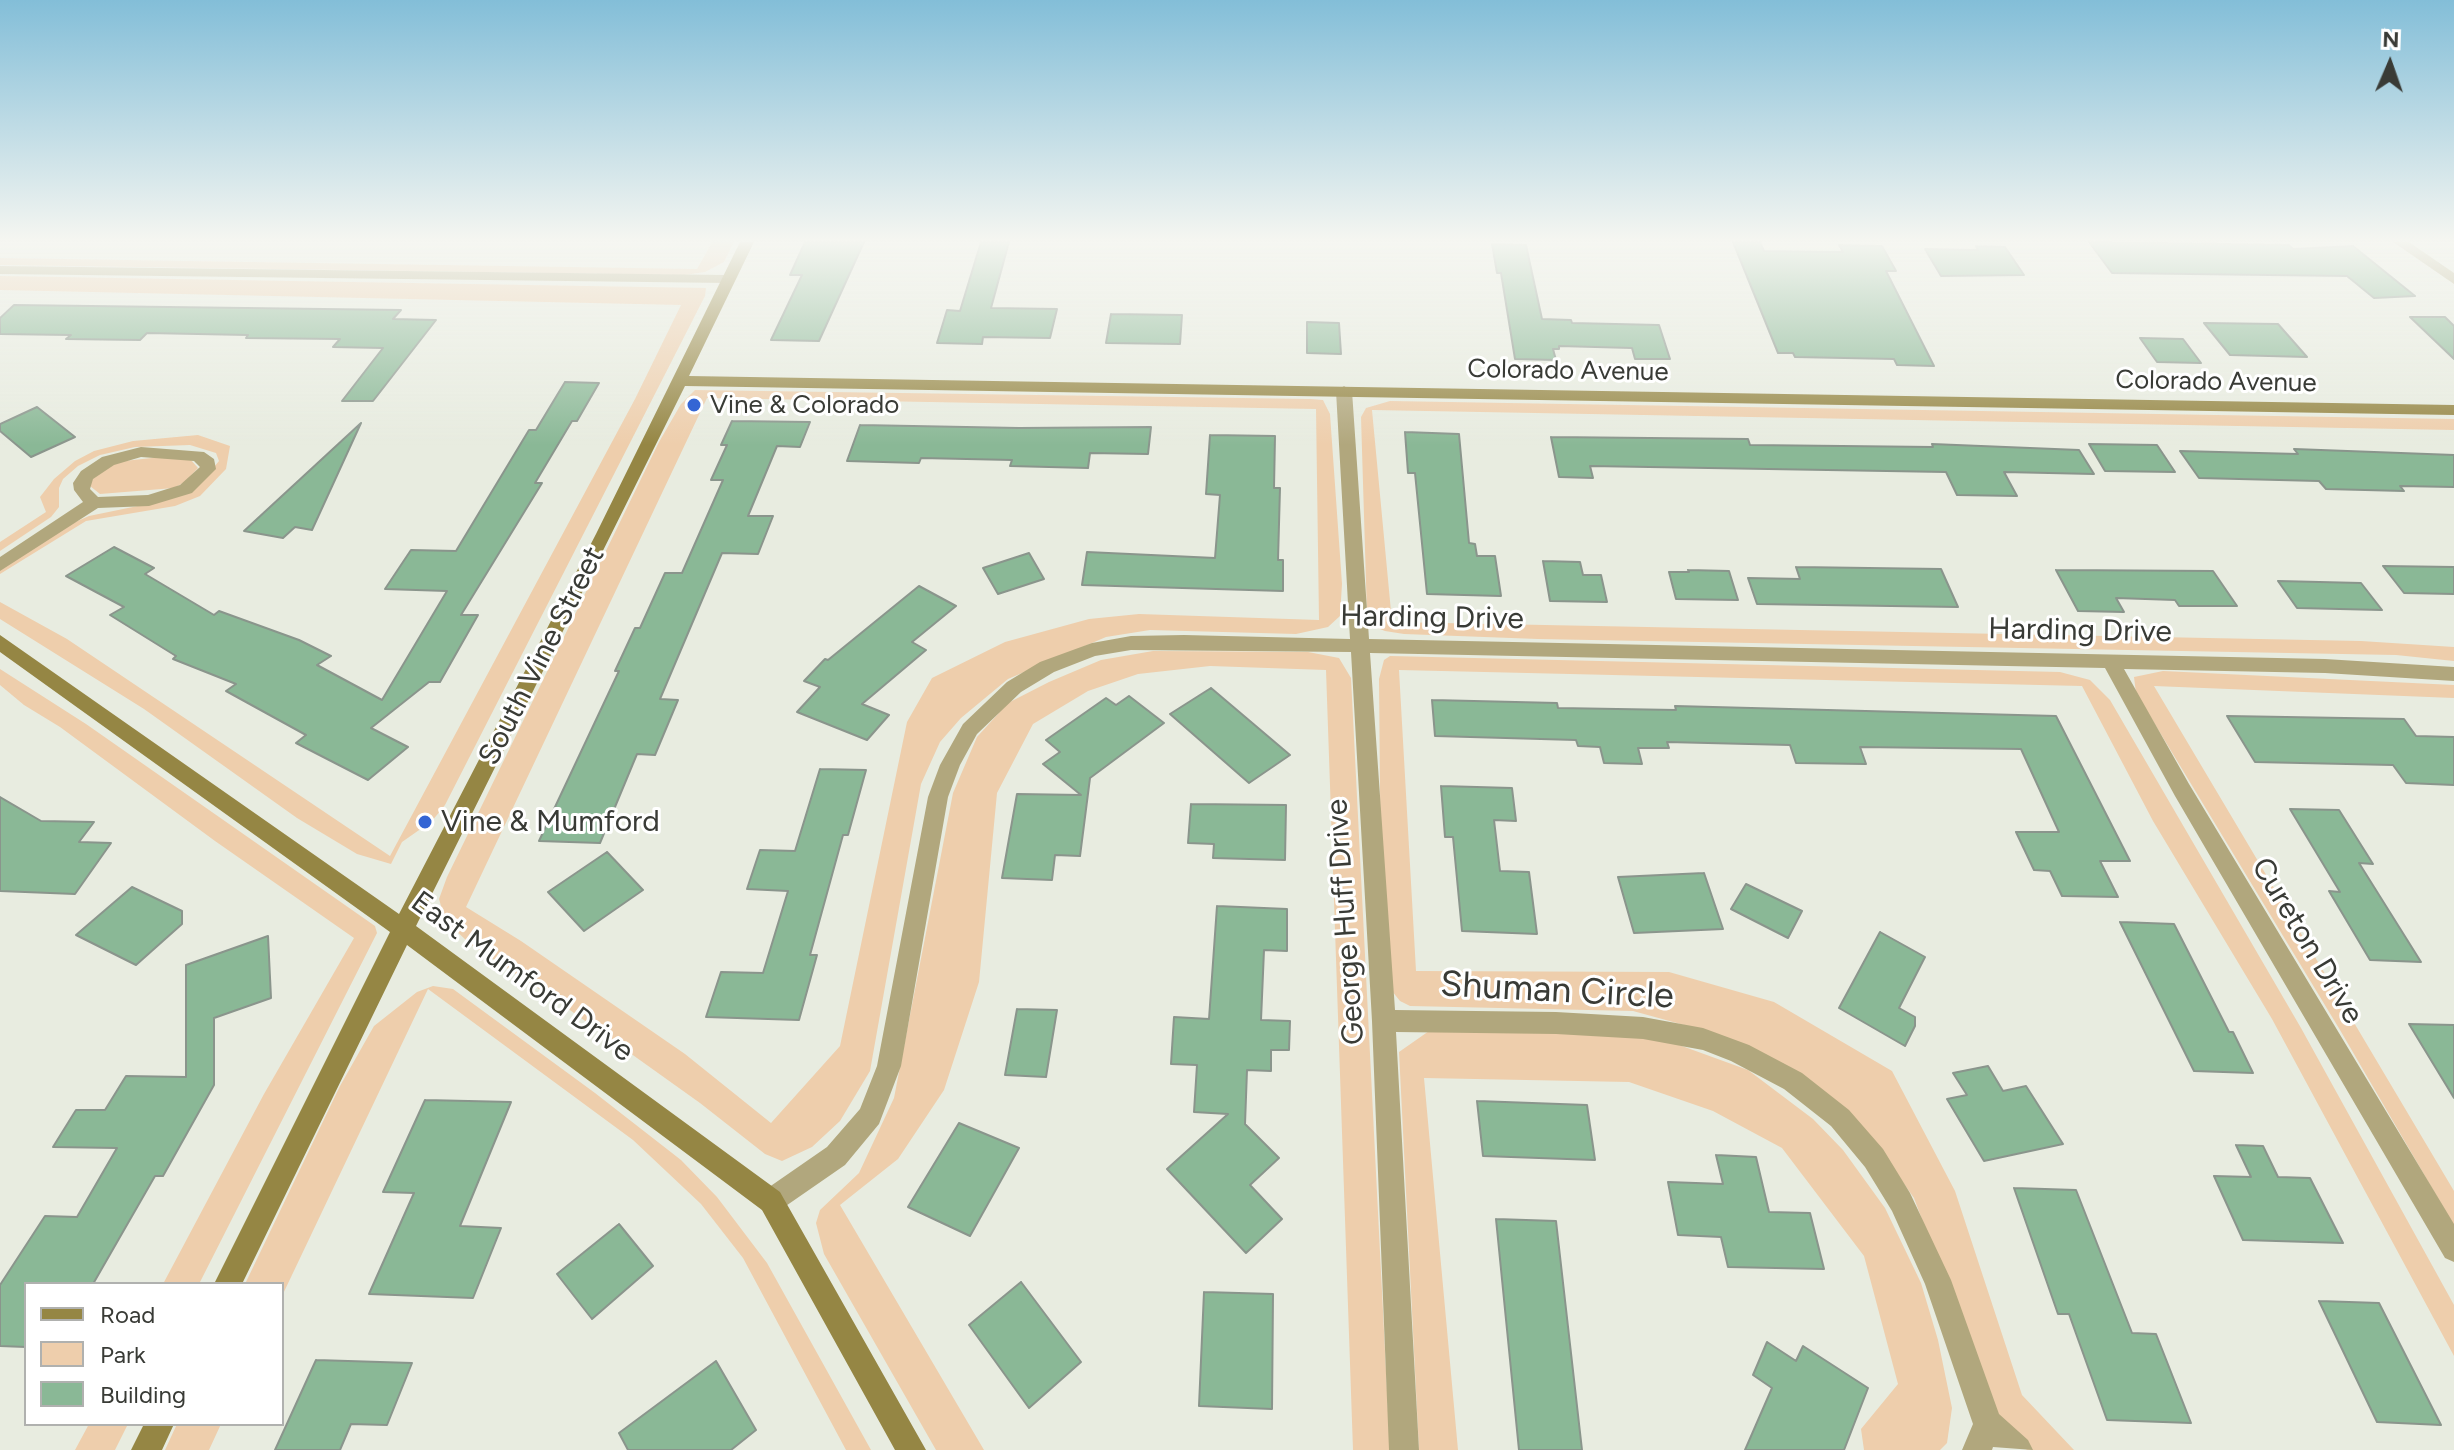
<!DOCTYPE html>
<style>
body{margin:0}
#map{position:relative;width:2454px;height:1450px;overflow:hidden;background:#e8ece0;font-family:Figtree,sans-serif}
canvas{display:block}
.legend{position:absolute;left:24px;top:1282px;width:260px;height:144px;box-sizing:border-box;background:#fff;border:2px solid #b0b1af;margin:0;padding:10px 14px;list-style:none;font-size:24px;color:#393b36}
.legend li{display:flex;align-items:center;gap:16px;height:40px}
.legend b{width:40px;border:2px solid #b0b1af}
.north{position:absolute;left:2350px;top:24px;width:80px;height:80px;-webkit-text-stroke:6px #fff;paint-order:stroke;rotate:2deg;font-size:22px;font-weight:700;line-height:32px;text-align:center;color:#393b36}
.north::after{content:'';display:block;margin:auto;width:28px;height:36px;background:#393b36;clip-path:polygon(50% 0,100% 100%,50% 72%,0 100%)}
</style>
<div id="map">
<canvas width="2454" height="1450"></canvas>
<ul class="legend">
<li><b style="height:10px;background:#958644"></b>Road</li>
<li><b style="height:22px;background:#eeceac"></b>Park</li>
<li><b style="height:22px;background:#8ab896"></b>Building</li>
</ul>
<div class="north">N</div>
</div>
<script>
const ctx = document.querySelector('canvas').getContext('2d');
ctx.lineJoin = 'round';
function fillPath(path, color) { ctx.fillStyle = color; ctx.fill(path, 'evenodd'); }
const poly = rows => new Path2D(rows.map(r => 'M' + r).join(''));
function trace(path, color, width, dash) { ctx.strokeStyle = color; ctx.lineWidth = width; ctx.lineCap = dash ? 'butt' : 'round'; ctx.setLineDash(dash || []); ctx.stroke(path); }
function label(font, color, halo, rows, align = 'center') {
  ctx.font = font + ' Figtree,sans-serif'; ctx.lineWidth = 6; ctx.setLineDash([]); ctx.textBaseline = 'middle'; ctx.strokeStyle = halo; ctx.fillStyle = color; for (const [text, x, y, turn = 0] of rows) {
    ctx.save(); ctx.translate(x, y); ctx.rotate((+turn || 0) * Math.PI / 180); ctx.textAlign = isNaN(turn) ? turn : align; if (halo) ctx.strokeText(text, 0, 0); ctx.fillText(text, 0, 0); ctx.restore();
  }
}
const green = poly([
 [712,242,734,242,724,262,705,272,685,275,0,265,0,258,697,269],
 [0,276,706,288,705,296,445,805,432,821,402,842,391,864,357,854,297,818,144,709,0,619,0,602,67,639,390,856,635,399,681,305,0,290],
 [695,390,1311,399,1323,400,1330,414,1342,584,1340,616,1328,627,1296,634,1150,630,1106,637,1008,679,961,718,940,742,921,784,870,1071,840,1121,812,1147,782,1161,765,1154,700,1103,553,998,470,944,445,920,439,899,447,877,659,442,681,404],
 [707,398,1316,409,1319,620,1139,614,1089,619,1005,642,932,678,907,722,840,1046,771,1123,685,1054,521,941,466,907],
 [1390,401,2454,419,2454,430,1372,410,1392,622,2361,641,2454,647,2454,661,2396,655,1538,639,1404,634,1385,631,1375,627,1367,615,1361,417,1366,408],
 [198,435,230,446,226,469,200,496,175,506,86,521,0,574,0,568,73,523,89,516,167,500,204,479,219,461,216,453,190,445,135,447,100,455,78,466,63,479,59,488,59,507,51,517,0,551,0,542,46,512,40,497,54,479,75,461,94,451,133,441],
 [170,456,190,459,198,468,185,482,174,488,100,494,90,486,92,478,115,462],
 [1153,651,1308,652,1339,658,1351,678,1390,1450,1353,1450,1326,670,1210,666,1138,674,1088,691,1033,724,997,793,979,982,944,1090,898,1159,840,1205,984,1450,936,1450,824,1254,816,1223,820,1210,859,1173,894,1098,953,793,977,737,1008,703,1049,682,1101,660],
 [1390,656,2060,672,2090,680,2110,700,2301,1028,2454,1305,2454,1356,2272,1019,2153,821,2082,686,1399,670,1416,971,1669,972,1774,1002,1892,1071,1955,1191,2022,1395,2074,1450,2027,1450,1994,1413,1914,1198,1875,1143,1706,1031,1633,1011,1410,1006,1400,1001,1388,986,1381,900,1379,679,1384,660],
 [0,669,86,724,375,926,377,933,199,1284,163,1284,264,1094,354,938,215,841,60,727,24,705,0,685],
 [2163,671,2454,685,2454,698,2154,686,2454,1191,2454,1226,2340,1030,2136,693,2134,677],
 [433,986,453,989,595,1093,681,1160,717,1197,767,1263,871,1450,846,1450,743,1258,701,1204,633,1140,428,989,282,1296,282,1284,245,1284,340,1086,374,1026,417,992],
 [1429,1031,1602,1032,1671,1042,1748,1070,1813,1119,1843,1150,1885,1208,1921,1283,1938,1340,1952,1408,1947,1443,1940,1450,1864,1450,1861,1429,1898,1384,1864,1256,1782,1148,1713,1111,1629,1082,1424,1078,1458,1450,1419,1450,1399,1052],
 [89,1424,128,1424,115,1450,75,1450],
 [177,1424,221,1424,209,1450,165,1450]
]);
const building = poly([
 [805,242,864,242,819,341,771,340,802,275,790,275,805,242],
 [981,242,1009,242,991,308,1057,309,1050,338,983,337,982,344,937,343,947,310,960,311,981,242],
 [1733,242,1760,242,1764,251,1843,252,1839,245,1882,246,1896,271,1886,271,1934,366,1897,365,1894,359,1795,357,1793,353,1778,353,1733,242],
 [2089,242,2289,245,2293,249,2353,246,2415,296,2374,298,2347,276,2112,273,2089,242],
 [1492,244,1526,245,1542,319,1571,320,1572,323,1659,325,1670,359,1635,359,1632,348,1559,346,1559,349,1553,349,1556,360,1515,359,1501,273,1497,273,1492,244],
 [1976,246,2005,247,2024,275,1941,276,1925,249,1978,250,1976,246],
 [14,305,401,310,393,319,436,320,373,401,342,401,383,348,333,347,340,339,246,338,248,335,147,333,140,340,66,339,71,335,0,334,0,318,14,305],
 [1111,314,1182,315,1180,344,1106,343,1111,314],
 [2410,317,2445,317,2454,326,2454,359,2410,317],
 [1307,322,1339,323,1341,354,1307,353,1307,322],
 [2204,323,2278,324,2307,357,2230,355,2204,323],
 [2140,338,2183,339,2201,363,2157,362,2140,338],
 [565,382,599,383,577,421,572,421,535,483,542,483,461,615,478,615,440,682,429,682,371,728,408,747,368,780,296,743,306,735,226,691,236,684,173,659,176,656,110,615,124,607,66,576,114,547,154,568,145,574,214,615,219,611,299,640,331,656,317,665,382,700,447,591,385,589,411,550,456,551,529,430,536,430,565,382],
 [37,407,75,437,31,457,0,431,0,424,37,407],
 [732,421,810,422,800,447,777,446,748,516,773,516,758,554,722,553,660,699,678,700,655,755,637,754,600,843,539,841,619,671,615,671,635,628,640,628,665,573,682,573,723,480,711,480,727,445,721,445,732,421],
 [361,423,312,530,295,527,283,538,244,531,361,423],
 [860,425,1019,428,1151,427,1148,454,1090,453,1088,468,1010,466,1012,460,921,458,919,463,847,461,860,425],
 [1405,432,1459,434,1469,543,1475,544,1477,556,1495,556,1501,596,1427,594,1415,473,1408,473,1405,432],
 [1210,435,1275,436,1274,488,1280,488,1278,560,1283,560,1283,591,1082,585,1087,552,1215,558,1220,495,1206,494,1210,435],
 [1551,437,1748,439,1750,445,1933,447,1932,444,2079,450,2094,474,2004,472,2017,496,1957,495,1946,472,1590,466,1593,478,1559,477,1551,437],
 [2089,444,2157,445,2175,472,2105,471,2089,444],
 [2294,449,2454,455,2454,487,2400,486,2404,491,2326,489,2319,481,2199,478,2180,451,2298,454,2294,449],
 [1029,553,1044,579,998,594,983,568,1029,553],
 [1543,561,1580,562,1583,575,1601,575,1607,602,1550,601,1543,561],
 [2383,566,2454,567,2454,594,2404,593,2383,566],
 [1796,567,1941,569,1958,607,1757,604,1748,578,1800,579,1796,567],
 [1688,570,1729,571,1738,600,1676,599,1669,572,1689,572,1688,570],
 [2056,570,2213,571,2237,606,2179,606,2175,600,2116,598,2124,612,2078,611,2056,570],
 [2278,581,2361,583,2382,610,2297,608,2278,581],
 [919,586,956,606,912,642,926,650,862,704,889,715,867,740,797,712,820,687,804,681,825,659,828,660,919,586],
 [1211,688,1290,755,1249,783,1170,714,1211,688],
 [1129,696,1164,723,1090,778,1080,856,1055,855,1052,880,1002,878,1017,794,1081,795,1043,764,1060,752,1046,740,1106,698,1116,705,1129,696],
 [1432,700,1557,703,1558,708,1676,710,1675,706,2056,716,2130,861,2100,861,2118,897,2062,896,2050,871,2034,870,2016,832,2059,832,2021,749,1860,747,1866,764,1796,763,1790,745,1667,742,1669,748,1638,748,1642,764,1604,763,1600,747,1578,746,1576,740,1435,736,1432,700],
 [2227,716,2404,719,2416,736,2454,737,2454,785,2406,783,2393,765,2255,762,2227,716],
 [820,769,866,770,848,835,843,835,810,955,817,955,799,1020,706,1017,721,972,763,973,788,891,747,889,760,850,795,851,820,769],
 [1441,786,1512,788,1516,821,1494,820,1500,871,1529,872,1537,934,1462,931,1453,837,1445,837,1441,786],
 [0,797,41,821,94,822,79,842,111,843,75,894,0,891,0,797],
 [1191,804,1286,805,1285,860,1213,858,1214,844,1188,843,1191,804],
 [2290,809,2339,810,2373,864,2359,863,2421,962,2370,960,2329,891,2340,892,2290,809],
 [607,852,643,890,584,931,548,892,607,852],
 [1704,873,1723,929,1634,933,1618,877,1704,873],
 [1746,884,1802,911,1788,938,1731,909,1746,884],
 [132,887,182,911,182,924,136,965,76,935,132,887],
 [1217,906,1287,909,1287,951,1264,950,1261,1020,1290,1021,1289,1050,1271,1050,1271,1071,1247,1070,1245,1124,1279,1158,1250,1185,1282,1219,1246,1253,1167,1169,1228,1114,1194,1112,1197,1065,1171,1064,1174,1017,1209,1019,1217,906],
 [2120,922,2174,924,2229,1032,2233,1032,2253,1073,2194,1071,2120,922],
 [1880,932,1925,957,1899,1008,1915,1017,1915,1026,1905,1046,1839,1008,1880,932],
 [268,936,271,998,214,1018,214,1085,163,1176,155,1176,93,1284,26,1284,26,1347,0,1346,0,1285,45,1216,77,1217,117,1148,53,1147,76,1110,105,1110,126,1076,186,1077,186,965,268,936],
 [1017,1009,1057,1010,1046,1077,1005,1075,1017,1009],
 [2409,1024,2454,1025,2454,1098,2409,1024],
 [1988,1066,2003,1091,2026,1086,2063,1144,1984,1161,1947,1099,1967,1095,1953,1073,1988,1066],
 [425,1100,511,1102,460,1226,501,1228,473,1298,369,1294,414,1193,383,1192,425,1100],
 [1477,1101,1587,1105,1595,1160,1483,1156,1477,1101],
 [959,1123,1019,1148,970,1236,908,1207,959,1123],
 [2236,1145,2263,1146,2278,1177,2310,1178,2343,1243,2243,1240,2214,1176,2251,1177,2236,1145],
 [1716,1155,1756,1157,1769,1212,1810,1213,1824,1269,1728,1267,1721,1237,1678,1235,1668,1182,1723,1184,1716,1155],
 [2014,1188,2076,1190,2132,1333,2156,1334,2191,1423,2107,1420,2069,1314,2058,1314,2014,1188],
 [1496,1219,1556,1221,1582,1450,1519,1450,1496,1219],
 [619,1224,653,1266,592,1319,557,1274,619,1224],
 [1021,1282,1081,1362,1029,1408,969,1325,1021,1282],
 [1204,1292,1273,1294,1272,1409,1199,1406,1204,1292],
 [2319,1301,2379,1303,2441,1425,2377,1422,2319,1301],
 [1767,1342,1796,1361,1803,1346,1868,1388,1844,1450,1745,1450,1772,1388,1753,1375,1767,1342],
 [316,1360,412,1363,387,1425,351,1424,340,1450,275,1450,316,1360],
 [716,1361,756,1430,731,1450,628,1450,619,1433,716,1361]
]);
const street = poly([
 [2393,242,2409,242,2454,273,2454,284,2393,242],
 [0,266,728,275,735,279,728,283,0,274,0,266],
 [1344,386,1352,391,1369,639,2325,659,2454,667,2454,681,2325,673,2124,669,2189,784,2454,1224,2454,1262,2445,1258,2175,796,2105,668,1370,653,1395,1010,1556,1012,1643,1017,1703,1028,1749,1045,1802,1073,1849,1110,1883,1149,1910,1193,1951,1280,1999,1414,2028,1440,2033,1450,1993,1447,1992,1450,1962,1450,1973,1424,1925,1284,1892,1211,1865,1167,1831,1126,1784,1089,1731,1061,1703,1050,1643,1039,1556,1034,1396,1032,1419,1450,1389,1450,1372,1021,1351,652,1131,650,1095,656,1054,672,1021,692,977,734,960,765,948,797,901,1066,879,1124,845,1165,780,1210,771,1214,762,1210,758,1201,762,1192,827,1147,860,1109,877,1066,928,797,940,765,963,724,1007,682,1040,662,1092,643,1131,636,1184,635,1350,639,1336,391,1344,386],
 [141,447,204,452,214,459,216,469,192,493,149,506,98,508,0,571,0,557,83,502,74,490,73,483,81,471,102,457,141,447],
 [141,457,194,461,200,467,180,485,148,495,98,497,90,489,93,479,114,465,141,457]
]);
const secondary = poly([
 [740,242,754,242,689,376,2454,405,2454,415,685,386,416,926,780,1192,926,1450,895,1450,762,1210,407,945,242,1284,214,1284,390,932,0,652,0,635,399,914,596,534,740,242],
 [144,1424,174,1424,162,1450,131,1450,144,1424]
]);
const markers = [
 [694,405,8,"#3465d4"],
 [425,822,8,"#3465d4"]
];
const farStreetnames = [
 ["Colorado Avenue",1568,371,1],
 ["Colorado Avenue",2216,382,1]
];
const farPoinames = [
 ["Vine & Colorado",710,405]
];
const streetNames = [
 ["Harding Drive",1432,618,1],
 ["Harding Drive",2080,631,1],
 ["South Vine Street",542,656,-63],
 ["George Huff Drive",1346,922,-94],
 ["Cureton Drive",2307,941,59],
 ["East Mumford Drive",522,977,36]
];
const poiNames = [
 ["Vine & Mumford",441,822]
];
const nearStreetnames = [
 ["Shuman Circle",1557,991,3]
];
fillPath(green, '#eeceac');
fillPath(building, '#8ab896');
trace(building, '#8a958c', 2);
fillPath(street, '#b1a77d');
fillPath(secondary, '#958644');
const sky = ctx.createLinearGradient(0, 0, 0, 445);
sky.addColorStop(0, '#83bed8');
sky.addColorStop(0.54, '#f5f6f1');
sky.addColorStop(1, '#f5f6f100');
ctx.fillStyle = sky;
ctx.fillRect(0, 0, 2454, 445);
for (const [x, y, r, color] of markers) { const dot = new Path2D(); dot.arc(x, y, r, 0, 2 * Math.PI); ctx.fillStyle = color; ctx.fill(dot); trace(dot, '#fff', 3); }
label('26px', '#393b36', '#fff', farStreetnames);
label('26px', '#393b36', '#fff', farPoinames, 'left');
label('30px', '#393b36', '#fff', streetNames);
label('30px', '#393b36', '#fff', poiNames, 'left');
label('36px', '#393b36', '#fff', nearStreetnames);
</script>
